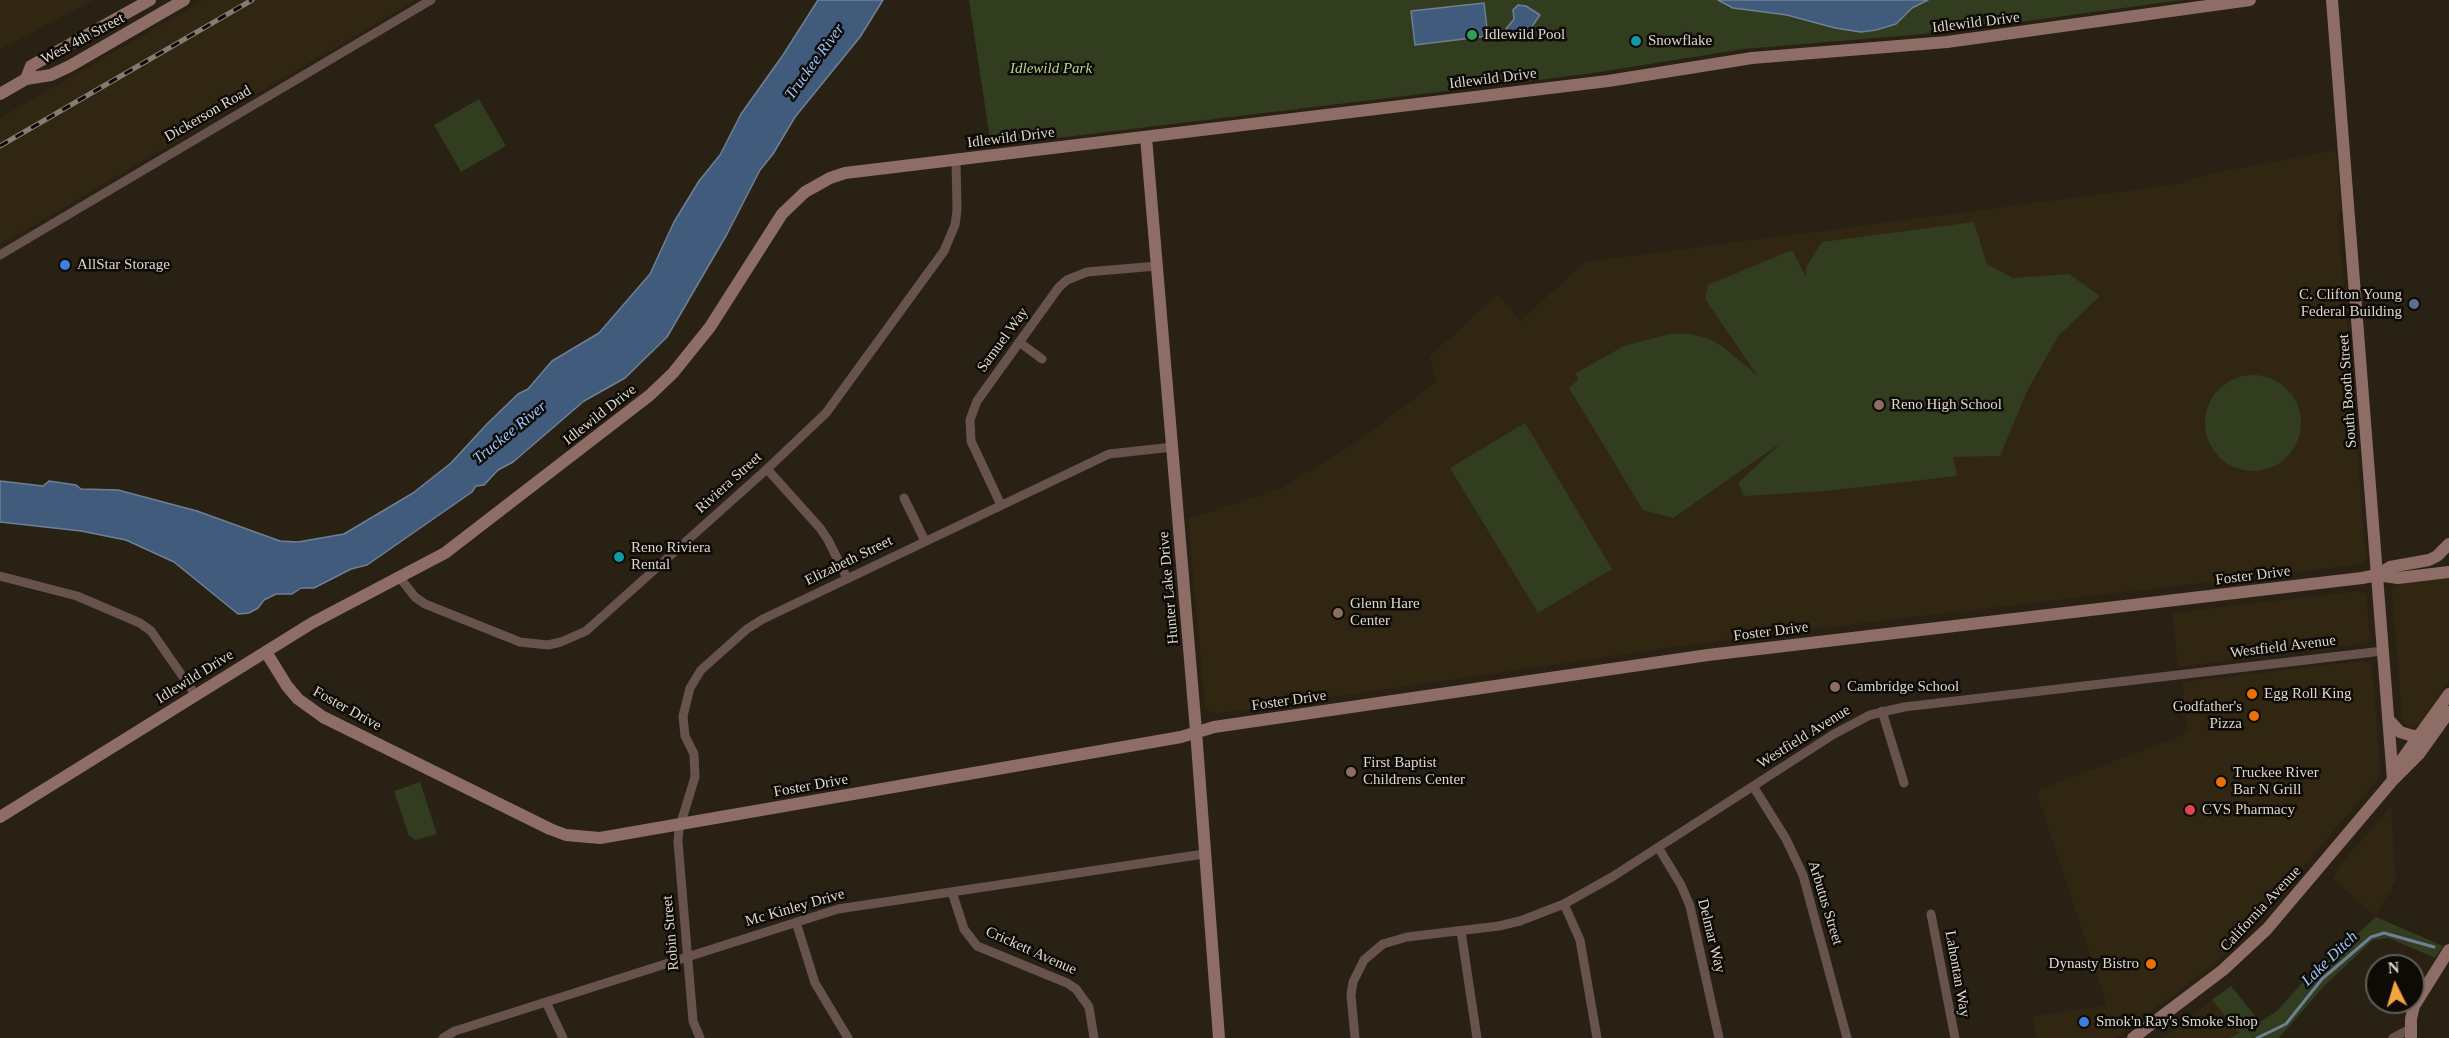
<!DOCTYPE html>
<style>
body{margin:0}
#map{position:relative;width:2449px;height:1038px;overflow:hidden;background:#292113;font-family:"Times New Roman",serif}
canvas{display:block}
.north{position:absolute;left:2365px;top:954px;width:60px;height:60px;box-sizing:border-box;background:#0e0b06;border:2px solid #615d56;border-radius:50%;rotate:355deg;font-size:16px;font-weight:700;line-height:24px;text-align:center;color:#ddd8cf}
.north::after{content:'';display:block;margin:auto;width:21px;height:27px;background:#f2a541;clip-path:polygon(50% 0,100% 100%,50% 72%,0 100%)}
</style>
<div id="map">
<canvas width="2449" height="1038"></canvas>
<div class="north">N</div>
</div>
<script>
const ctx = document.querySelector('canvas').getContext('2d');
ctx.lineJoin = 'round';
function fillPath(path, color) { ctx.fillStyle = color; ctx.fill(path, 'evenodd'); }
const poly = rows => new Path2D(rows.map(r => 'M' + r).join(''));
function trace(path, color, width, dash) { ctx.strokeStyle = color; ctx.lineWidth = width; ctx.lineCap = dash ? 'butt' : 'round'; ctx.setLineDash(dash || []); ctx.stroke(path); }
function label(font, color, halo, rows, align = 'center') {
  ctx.font = font + ' "Times New Roman",serif'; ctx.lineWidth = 5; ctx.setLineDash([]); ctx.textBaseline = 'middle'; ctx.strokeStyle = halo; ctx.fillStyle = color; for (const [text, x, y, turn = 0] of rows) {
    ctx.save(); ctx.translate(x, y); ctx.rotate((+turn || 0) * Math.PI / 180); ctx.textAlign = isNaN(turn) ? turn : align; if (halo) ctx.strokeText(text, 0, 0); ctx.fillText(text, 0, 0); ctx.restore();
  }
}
const built = poly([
 [0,0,94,0,0,49],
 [204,0,416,0,0,245,0,118],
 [2336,150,2341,208,2338,217,2366,558,2362,564,1745,637,1220,713,1211,713,1205,706,1188,519,1280,489,1358,441,1437,381,1429,357,1498,294,1520,321,1585,262,2178,184,2208,174],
 [2449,578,2449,681,2421,723,2411,728,2405,725,2402,718,2392,591,2397,585,2402,583],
 [2357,591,2365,594,2367,598,2370,637,2366,643,2178,667,2172,613],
 [2362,661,2370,663,2372,667,2381,775,2252,928,2213,965,2116,1038,2037,1038,2032,1016,2107,1005,2036,791,2188,733,2182,682],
 [2391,806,2396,880,2376,917,2333,879,2341,864],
 [2212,1000,2239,1033,2230,1038,2163,1038]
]);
const green = poly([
 [969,0,2182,0,1947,32,1744,49,1587,74,991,146],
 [479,99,506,146,461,172,434,125],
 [1974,222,1987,264,2013,278,2069,274,2100,296,2059,335,2027,391,2000,456,1953,457,1957,476,1825,491,1744,496,1738,483,1782,442,1673,518,1643,510,1569,388,1578,380,1576,373,1624,346,1670,334,1689,334,1708,338,1723,347,1757,375,1705,299,1708,285,1792,250,1806,277,1806,267,1822,242],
 '2205 423a48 48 0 1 1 96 0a48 48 0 1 1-96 0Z',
 [1525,423,1612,569,1538,613,1450,468],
 [420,782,437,834,416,840,409,836,394,791],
 [2376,917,2443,946,2435,958,2389,938,2373,940,2325,985,2279,1038,2230,1038,2239,1033,2212,1000,2231,986,2260,1022,2277,1011,2301,984]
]);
const water = poly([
 [818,0,883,0,860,37,795,117,773,154,760,170,727,234,667,337,625,378,584,401,513,462,498,470,484,485,476,486,472,492,367,565,351,569,314,588,301,588,292,594,276,594,264,600,258,608,249,613,238,614,174,562,126,540,81,531,0,522,0,481,43,486,49,481,76,485,81,489,118,490,197,511,280,541,298,542,344,534,413,493,451,463,487,424,518,394,528,389,552,361,599,333,650,274,674,222,699,181,720,155,741,114,783,55,818,0],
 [1718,0,1928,0,1912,8,1896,24,1876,30,1861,32,1835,28,1787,15,1733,8,1718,0],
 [1484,3,1488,36,1415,45,1411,11,1484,3],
 [1518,5,1526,6,1540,15,1531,28,1532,35,1527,40,1521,40,1506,29,1514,19,1513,10,1518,5]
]);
const stream = poly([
 [2257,1038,2286,1024,2322,979,2371,937,2384,933,2434,947]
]);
const street = poly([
 [0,255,431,0],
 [1019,342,1042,359],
 [767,469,820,528,828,540,847,578],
 [904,498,925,541],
 [1001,505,971,441,970,420,977,401,1059,287,1067,280,1087,272,1157,266],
 [0,576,77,596,140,623,151,631,195,694],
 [400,578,415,597,425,604,520,642,548,645,561,642,586,631,767,469,826,413,944,251,955,225,957,210,956,160],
 [1882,711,1904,783],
 [1753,786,1786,839,1803,875,1847,1038],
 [1658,847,1681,885,1690,906,1719,1038],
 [952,892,964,929,977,946,1067,983,1076,989,1089,1007,1094,1038],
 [1564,904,1580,940,1597,1038],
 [1931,914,1955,1038],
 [796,922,815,983,848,1038],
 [1461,931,1477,1038],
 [546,1002,563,1038],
 [443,1038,455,1031,838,909,1204,854],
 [700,1038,693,1021,678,842,679,829,695,777,694,754,685,736,683,716,690,688,701,670,747,629,763,619,1109,454,1173,447],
 [1355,1038,1351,995,1353,982,1364,960,1383,944,1407,937,1499,926,1520,921,1564,904,1612,877,1834,734,1870,715,1904,707,2383,651],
 [2393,1038,2410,1029]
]);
const secondary = poly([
 [2332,0,2393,780],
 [26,79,31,66,150,0],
 [0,94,26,79,51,75,70,66,184,0],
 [1146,137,1196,731,1219,1038],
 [2377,575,2398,578,2449,572],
 [266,652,287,686,298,699,323,717,550,829,566,835,600,838,1181,737,1214,727,1708,655,2362,578,2377,575,2390,567,2429,560,2437,556,2449,544],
 [2388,719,2400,732,2413,736,2422,735],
 [2394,776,2403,758,2449,694],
 [0,817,312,623,445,553,650,395,673,373,710,327,782,214,805,192,830,178,845,173,1608,81,1752,58,1947,42,2250,0],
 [2133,1038,2223,970,2267,929,2393,780,2419,754,2449,712],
 [2411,1038,2411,1019,2414,1006,2449,950]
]);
const rail = poly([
 [0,146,252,0]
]);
const markers = [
 [1472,35,6,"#2e9e5b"],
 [1636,41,6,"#0f9aa8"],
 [65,265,6,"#3f7fe0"],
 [2414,304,6,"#5c6f8a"],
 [1879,405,6,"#8d6e63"],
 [619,557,6,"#0f9aa8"],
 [1338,613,6,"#8d6e63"],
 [1835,687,6,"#8d6e63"],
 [2252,694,6,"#e8710a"],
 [2254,716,6,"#e8710a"],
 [1351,772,6,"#8d6e63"],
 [2221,782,6,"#e8710a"],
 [2190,810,6,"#e0444e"],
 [2151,964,6,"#e8710a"],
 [2084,1022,6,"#3f7fe0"]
];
const streetNames = [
 ["Idlewild Drive",1976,23,-7],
 ["West 4th Street",83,39,-28],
 ["Idlewild Drive",1493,79,-7],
 ["Dickerson Road",208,114,-30],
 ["Idlewild Drive",1011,138,-7],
 ["Samuel Way",1003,340,-54],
 ["South Booth Street",2348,391,-94],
 ["Idlewild Drive",600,415,-38],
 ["Riviera Street",729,483,-42],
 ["Elizabeth Street",849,561,-26],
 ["Foster Drive",2253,576,-7],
 ["Hunter Lake Drive",1169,588,-95],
 ["Foster Drive",1771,632,-7],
 ["Westfield Avenue",2283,647,-7],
 ["Idlewild Drive",195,677,-32],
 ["Foster Drive",1289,701,-8],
 ["Foster Drive",347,709,29],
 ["Westfield Avenue",1804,737,-32],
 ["Foster Drive",811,786,-10],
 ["Arbutus Street",1825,903,73],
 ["Mc Kinley Drive",795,908,-16],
 ["California Avenue",2261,909,-47],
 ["Robin Street",671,933,-95],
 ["Delmar Way",1711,936,76],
 ["Crickett Avenue",1031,951,24],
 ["Lahontan Way",1957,974,80]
];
const poiNames = [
 ["Idlewild Pool",1484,35],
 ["Snowflake",1648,41],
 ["AllStar Storage",77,265],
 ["C. Clifton Young",2402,295,"right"],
 ["Federal Building",2402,312,"right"],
 ["Reno High School",1891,405],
 ["Reno Riviera",631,548],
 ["Rental",631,565],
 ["Glenn Hare",1350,604],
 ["Center",1350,621],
 ["Cambridge School",1847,687],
 ["Egg Roll King",2264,694],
 ["Godfather's",2242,707,"right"],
 ["Pizza",2242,724,"right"],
 ["First Baptist",1363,763],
 ["Childrens Center",1363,780],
 ["Truckee River",2233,773],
 ["Bar N Grill",2233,790],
 ["CVS Pharmacy",2202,810],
 ["Dynasty Bistro",2139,964,"right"],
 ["Smok'n Ray's Smoke Shop",2096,1022]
];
const parkNames = [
 ["Idlewild Park",1051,69]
];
const waterNames = [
 ["Truckee River",815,62,-54],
 ["Truckee River",510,433,-39],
 ["Lake Ditch",2330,959,-44]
];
fillPath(built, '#312612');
fillPath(green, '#323c1f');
fillPath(water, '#405b7c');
trace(water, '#6f8095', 1.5);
trace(stream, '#6f8095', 3);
trace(street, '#67524d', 9);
trace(secondary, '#8d6d65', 12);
trace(rail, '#847d72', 5);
trace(rail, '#0e0b06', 3, [9]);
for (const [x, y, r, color] of markers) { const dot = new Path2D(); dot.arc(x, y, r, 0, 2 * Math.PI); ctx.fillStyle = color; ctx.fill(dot); trace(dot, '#0e0b06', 2); }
label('15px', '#ddd8cf', '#0e0b06', streetNames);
label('15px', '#ddd8cf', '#0e0b06', poiNames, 'left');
label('italic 15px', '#bad390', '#0e0b06', parkNames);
label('italic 16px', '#98c7fe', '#0e0b06', waterNames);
</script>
